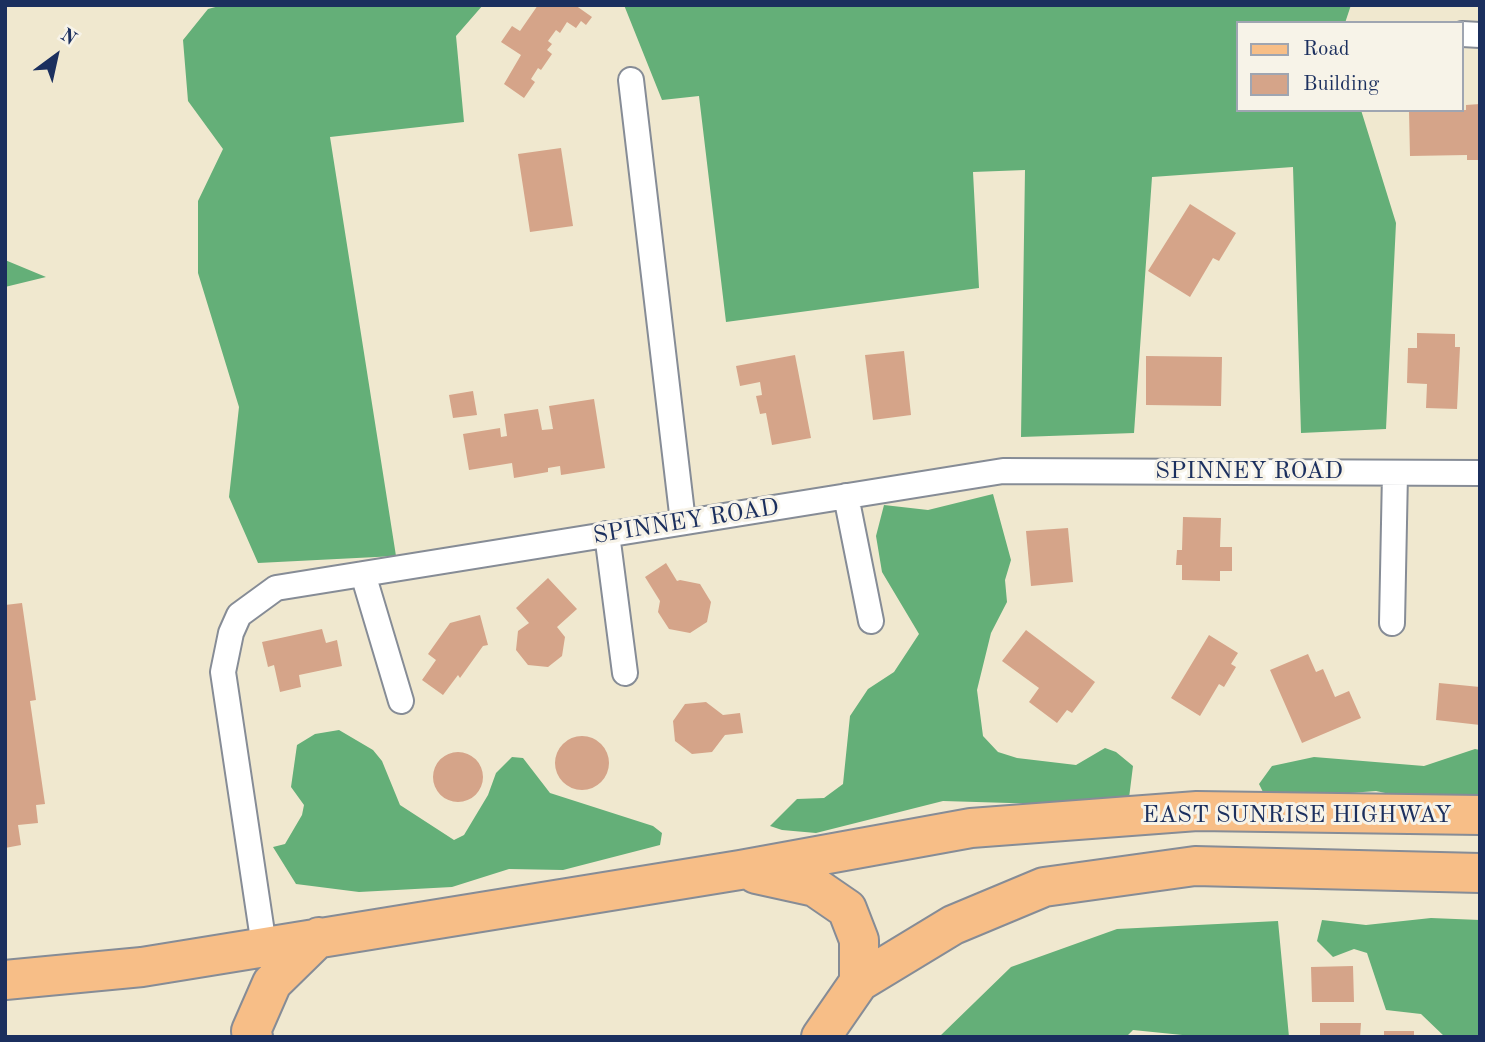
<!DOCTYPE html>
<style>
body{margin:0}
#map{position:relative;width:1485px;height:1042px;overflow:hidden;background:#f0e8cf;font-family:"Old Standard TT",serif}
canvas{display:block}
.frame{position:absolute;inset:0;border:7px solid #1b2f5e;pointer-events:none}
.legend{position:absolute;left:1236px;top:21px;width:228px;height:91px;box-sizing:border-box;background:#f7f3e8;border:2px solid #9fa5b1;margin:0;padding:9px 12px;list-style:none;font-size:21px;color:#1b2f5e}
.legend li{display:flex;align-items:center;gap:14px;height:35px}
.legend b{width:35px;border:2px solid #9fa5b1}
.north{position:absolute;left:21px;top:21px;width:70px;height:70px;-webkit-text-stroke:5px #f7f3e8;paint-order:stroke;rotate:33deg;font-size:19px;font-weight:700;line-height:28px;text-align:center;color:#1b2f5e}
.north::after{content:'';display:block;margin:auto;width:24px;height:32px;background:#1b2f5e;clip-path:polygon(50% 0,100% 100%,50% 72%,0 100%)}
</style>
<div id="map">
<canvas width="1485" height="1042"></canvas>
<div class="frame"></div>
<ul class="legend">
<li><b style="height:9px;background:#f7be87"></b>Road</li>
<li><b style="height:19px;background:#d5a489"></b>Building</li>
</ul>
<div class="north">N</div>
</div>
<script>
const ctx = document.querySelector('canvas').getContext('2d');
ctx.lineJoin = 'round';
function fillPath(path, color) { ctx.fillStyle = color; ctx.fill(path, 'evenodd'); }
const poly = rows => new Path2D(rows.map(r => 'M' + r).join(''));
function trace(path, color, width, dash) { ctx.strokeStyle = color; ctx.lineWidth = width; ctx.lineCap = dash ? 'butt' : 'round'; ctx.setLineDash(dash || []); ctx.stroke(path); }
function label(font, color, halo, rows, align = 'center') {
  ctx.font = font + ' "Old Standard TT",serif'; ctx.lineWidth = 6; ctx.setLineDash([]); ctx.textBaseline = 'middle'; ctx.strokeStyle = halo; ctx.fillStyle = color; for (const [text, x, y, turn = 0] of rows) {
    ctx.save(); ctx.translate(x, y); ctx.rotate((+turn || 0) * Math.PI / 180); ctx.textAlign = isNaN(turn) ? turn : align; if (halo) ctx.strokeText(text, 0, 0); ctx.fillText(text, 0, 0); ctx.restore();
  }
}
const forest = poly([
 [223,5,483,5,456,36,464,122,330,137,396,556,258,563,229,497,239,407,198,273,198,201,223,149,188,101,183,40,208,9],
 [624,5,1351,5,1345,23,1238,23,1238,110,1361,110,1396,223,1386,429,1301,433,1293,167,1152,177,1134,433,1021,437,1025,170,973,172,979,288,726,322,699,96,662,100],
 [5,260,46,277,5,287],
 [993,494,1011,560,1005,580,1007,602,991,633,977,690,983,736,998,752,1017,758,1076,765,1105,748,1116,752,1133,766,1129,798,1110,806,943,801,816,833,782,830,770,826,797,799,824,798,843,784,850,716,868,689,894,672,919,634,882,572,876,536,884,505,928,510],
 [339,730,373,750,382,761,400,805,454,840,464,835,488,795,496,773,512,757,523,758,550,793,653,826,662,833,660,845,563,870,509,869,452,887,359,892,296,884,273,847,285,844,302,815,304,805,291,787,297,745,315,734],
 [1475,749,1480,750,1480,797,1399,796,1376,791,1286,798,1264,794,1259,784,1272,766,1314,757,1424,766],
 [1431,918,1480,920,1480,1037,1445,1037,1421,1014,1386,1010,1367,953,1354,949,1333,957,1317,941,1322,920,1366,925],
 [1278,921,1289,1037,1202,1037,1133,1030,1126,1037,939,1037,1011,967,1117,929]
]);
const building = poly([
 [538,5,575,5,592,17,586,25,581,21,576,28,567,22,560,33,556,30,548,41,552,44,547,50,552,54,541,70,538,68,531,79,535,82,524,98,504,84,521,55,501,42,512,26,520,31],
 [1480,104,1480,160,1467,160,1467,155,1410,156,1409,111,1466,110,1466,105],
 [561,148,573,226,530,232,518,154],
 [1190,204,1236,233,1219,261,1213,258,1190,297,1148,271],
 [1417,333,1455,334,1455,347,1460,347,1457,409,1426,408,1427,384,1407,383,1408,348,1417,348],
 [904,351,911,415,873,420,865,355],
 [795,355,811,438,772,445,766,413,760,414,756,396,762,395,760,382,740,386,736,366],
 [1146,356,1222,357,1221,406,1146,405],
 [473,391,477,415,453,418,449,395],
 [594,399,605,468,561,475,560,466,548,468,548,472,514,478,512,463,469,470,463,434,500,428,501,437,507,436,504,414,538,409,542,430,553,429,549,406],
 [1183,517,1221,518,1220,547,1232,547,1232,571,1220,571,1220,581,1182,580,1182,565,1176,565,1177,550,1182,550],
 [1068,528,1073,582,1031,586,1026,531],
 [666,563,677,581,680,580,700,584,711,602,707,622,690,633,669,629,658,612,660,601,645,577],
 [548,578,577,609,557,627,565,637,562,656,548,667,528,665,516,650,518,631,529,623,516,608],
 [22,603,36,700,30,701,45,804,36,805,38,823,18,825,21,845,5,848,5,605],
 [480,615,488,645,483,646,460,678,458,675,443,695,422,680,436,660,428,654,450,623],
 [322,629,326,643,337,640,342,666,299,675,301,687,280,692,274,665,268,667,262,642],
 [1026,630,1095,682,1072,713,1067,710,1057,723,1029,702,1039,688,1002,661],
 [1209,635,1238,653,1231,664,1236,667,1224,687,1219,684,1200,716,1171,698],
 [1308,654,1316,672,1323,669,1335,697,1349,691,1361,718,1302,743,1270,670],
 [1439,683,1480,687,1480,725,1436,720],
 [706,702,723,715,740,713,743,733,725,735,712,752,692,754,675,741,673,721,685,704],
 '555 763a27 27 0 1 1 54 0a27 27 0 1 1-54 0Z',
 '433 777a25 25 0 1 1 50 0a25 25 0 1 1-50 0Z',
 [1353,966,1354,1002,1312,1002,1311,967],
 [1320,1023,1361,1023,1360,1037,1320,1037],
 [1384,1031,1414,1031,1414,1037,1384,1037]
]);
const minor = poly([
 [1462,34,1480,35],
 [631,80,683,522],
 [846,496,871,621],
 [607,534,625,673],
 [363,574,401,701],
 [1392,623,1395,473],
 [264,946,223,672,231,633,239,615,276,588,1003,471,1480,473]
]);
const primary = poly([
 [756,874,815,887,847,909,859,940,859,982,821,1037],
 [5,980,142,967,740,870,971,828,1197,811,1480,815],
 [859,982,953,925,1044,887,1195,866,1480,873],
 [253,1037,251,1031,272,983,319,937]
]);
const streetNames = [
 ["SPINNEY ROAD",1249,472],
 ["SPINNEY ROAD",686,522,-9],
 ["EAST SUNRISE HIGHWAY",1297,816]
];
fillPath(forest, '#64af78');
fillPath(building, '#d5a489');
trace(minor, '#868c96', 28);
trace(primary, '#868c96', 42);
trace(minor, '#fff', 24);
trace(primary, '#f7be87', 38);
label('24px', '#1b2f5e', '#f7f3e8', streetNames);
</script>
